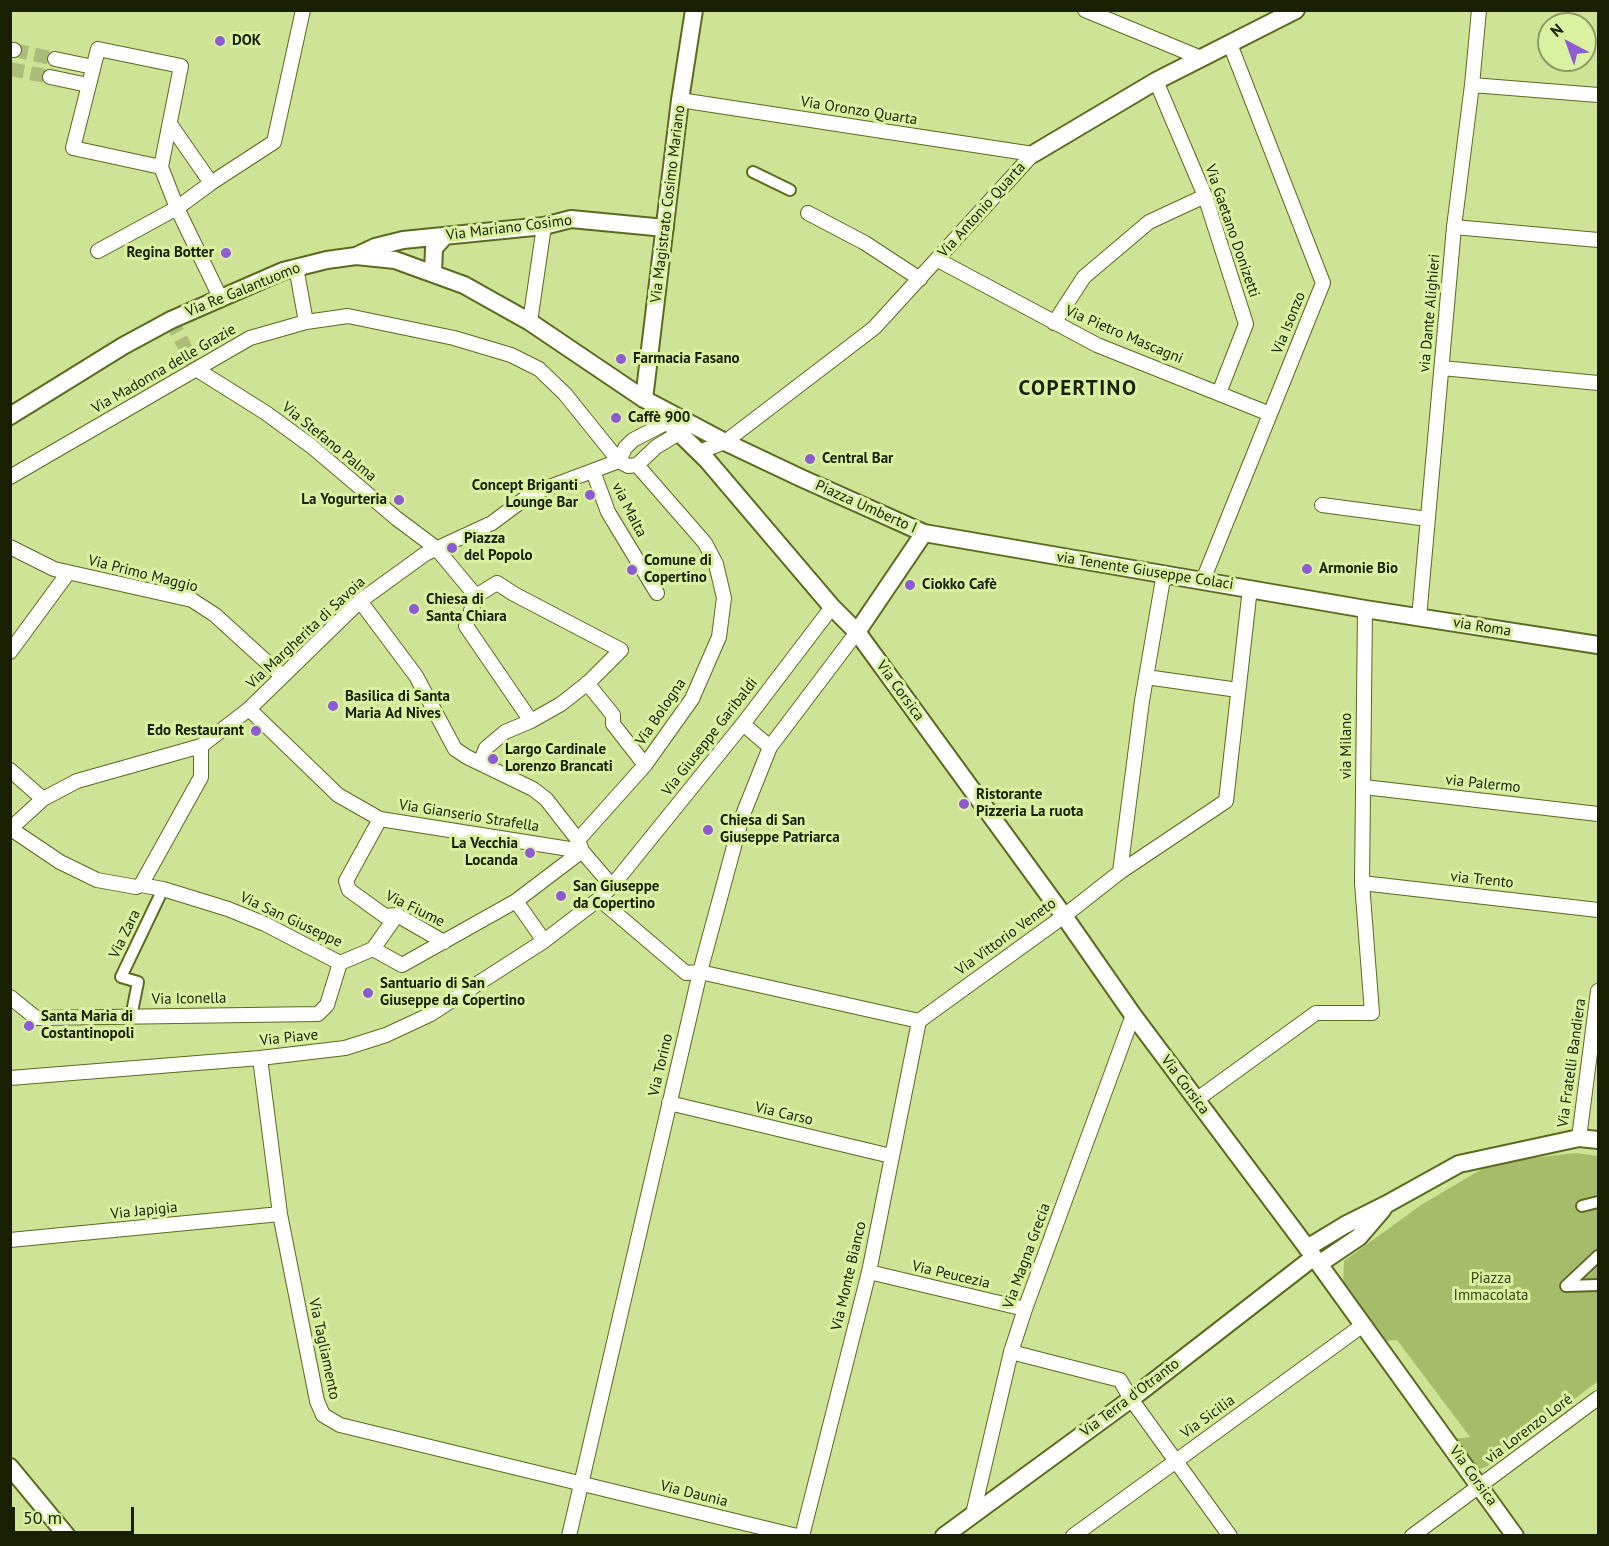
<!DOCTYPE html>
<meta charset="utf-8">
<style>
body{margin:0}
#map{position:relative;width:1609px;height:1546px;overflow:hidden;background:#cee395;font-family:"PT Sans",sans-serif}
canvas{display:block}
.frame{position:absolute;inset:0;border:12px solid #192001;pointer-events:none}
.north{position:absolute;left:1537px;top:12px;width:60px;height:60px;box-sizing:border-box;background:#dbf1a2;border:2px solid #8d9d62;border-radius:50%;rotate:319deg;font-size:16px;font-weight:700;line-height:24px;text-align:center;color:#192001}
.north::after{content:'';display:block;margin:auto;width:21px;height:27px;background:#8f5bd4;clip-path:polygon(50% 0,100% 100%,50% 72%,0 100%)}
.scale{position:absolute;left:12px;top:1507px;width:122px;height:27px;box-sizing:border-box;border:3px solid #192001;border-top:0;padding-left:8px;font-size:18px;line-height:21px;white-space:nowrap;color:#192001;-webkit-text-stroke:4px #dbf1a2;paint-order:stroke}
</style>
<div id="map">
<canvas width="1609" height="1546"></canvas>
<div class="frame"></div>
<div class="north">N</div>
<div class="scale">50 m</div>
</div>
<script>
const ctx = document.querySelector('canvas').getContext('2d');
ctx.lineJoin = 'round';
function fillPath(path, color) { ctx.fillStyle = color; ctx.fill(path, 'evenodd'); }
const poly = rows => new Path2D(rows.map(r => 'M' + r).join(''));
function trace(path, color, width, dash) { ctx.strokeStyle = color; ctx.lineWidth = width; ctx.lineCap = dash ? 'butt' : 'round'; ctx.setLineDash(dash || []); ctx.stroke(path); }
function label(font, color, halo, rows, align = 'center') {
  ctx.font = font + ' "PT Sans",sans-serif'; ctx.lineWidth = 6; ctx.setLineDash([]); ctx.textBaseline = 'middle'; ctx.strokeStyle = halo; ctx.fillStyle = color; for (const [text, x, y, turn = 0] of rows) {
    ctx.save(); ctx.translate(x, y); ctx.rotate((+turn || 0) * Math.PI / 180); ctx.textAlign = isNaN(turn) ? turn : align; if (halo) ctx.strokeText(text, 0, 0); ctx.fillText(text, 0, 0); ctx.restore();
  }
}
const green = poly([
 [1576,1153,1598,1156,1598,1381,1486,1467,1479,1469,1455,1439,1470,1437,1397,1340,1386,1341,1343,1283,1344,1261,1421,1205,1482,1169,1524,1159]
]);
const minorTunnel = poly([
 [14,50,55,59],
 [10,69,50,77],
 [171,320,196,369]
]);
const pedestrian = poly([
 [753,172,790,190],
 [131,1017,138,982,121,977,163,889],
 [1582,1206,1598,1202],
 [1598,1256,1566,1286,1598,1285]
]);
const minor = poly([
 [1085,10,1201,58],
 [98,49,181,66,161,167,73,148,98,49],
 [10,50,14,50],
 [55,59,93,67],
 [50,77,88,85],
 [1156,81,1205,196,1246,324,1219,393],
 [1472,85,1598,95],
 [680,100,1033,154],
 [170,124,211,183],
 [161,167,177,208,220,297],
 [808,213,865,243,920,279],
 [1454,227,1598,240],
 [98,251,177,208,211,183,274,142,303,10],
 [938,260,1097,345,1270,414],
 [296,267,306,322],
 [530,322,544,226],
 [1054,323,1084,277,1149,222,1205,196],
 [1442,368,1598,383],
 [196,369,266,413,311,446,396,518,436,548,476,596,497,583,514,594,621,650,589,682,561,704,531,721,505,732,486,748,480,763],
 [699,452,725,442,874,328,1033,154],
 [593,471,608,512,657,593],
 [10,477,250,338,306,322,348,316,454,338,511,355,539,369,565,394,619,461,628,466,637,465,656,447,679,433],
 [1322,505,1428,519],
 [10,547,54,569,192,600,215,615,282,676],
 [1203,580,1323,283,1230,44],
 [476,596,466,626,531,721],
 [360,601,416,676,455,749,467,757,533,789,546,799,578,840,582,851,612,886,599,899,544,941,516,901,582,851],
 [1419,618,1454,227,1472,85,1479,10],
 [10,652,68,573],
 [1146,677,1238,690],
 [587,683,613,715,613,724,645,765],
 [249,709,338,795,380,819,582,851],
 [743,724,770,747],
 [10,770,43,799],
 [1364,787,1598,814],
 [380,819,346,881,349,890,385,916,397,915,444,942],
 [10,829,43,799,77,781,201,746,249,709,360,601,425,554,492,523,527,497,544,489,619,461,625,448,633,440,668,422,676,421],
 [11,829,60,862,97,880,136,887,141,885,163,889,228,909,265,924,340,963,373,949,402,965,516,901],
 [578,840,645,765,692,699,719,637,724,598,716,564,705,543,637,465],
 [1120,872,1142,701,1164,573],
 [1362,883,1598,910],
 [141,885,201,777,201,746],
 [612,886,743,724,832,607],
 [599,899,686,973,700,972,919,1021,1064,916,1120,872,1226,801,1250,588],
 [373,949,397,915],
 [10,997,36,1018,318,1014,327,1005,340,963],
 [260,1058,280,1214,317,1401,323,1415,340,1425,797,1536],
 [10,1078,260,1058,345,1048,386,1035,429,1015,544,941],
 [1196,1100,1316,1013,1372,1013,1362,883,1365,609],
 [669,1103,891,1156],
 [1579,1138,1598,991],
 [10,1240,280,1214],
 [869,1272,1025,1309],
 [1011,1352,1120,1380,1131,1399,1230,1536],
 [973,1514,1011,1352,1025,1309,1133,1015],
 [569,1536,700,972,742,817,770,747,857,632],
 [802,1536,869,1272,919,1021],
 [1073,1536,1363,1325],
 [1412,1536,1598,1398]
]);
const tertiary = poly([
 [1033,154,1156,81,1296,10],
 [358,255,375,247,403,240,544,226,571,219,665,228],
 [433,273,434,248,445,236],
 [644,399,680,100,694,10],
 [660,414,707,460,832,607,857,632,1064,916,1133,1015,1314,1257,1515,1536],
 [10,416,123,346,171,320,283,271,327,260,356,256,395,260,464,285,530,322,644,399,725,442,801,478,924,533,1365,609,1598,645],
 [857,632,924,533],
 [1307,1248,1345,1225,1387,1204,1459,1164,1579,1138,1598,1140],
 [1319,1264,1359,1237,1383,1209],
 [10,1467,67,1536],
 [944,1536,1131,1399,1314,1257]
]);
const markers = [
 [220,41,6,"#8f5bd4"],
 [226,253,6,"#8f5bd4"],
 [621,359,6,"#8f5bd4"],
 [616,418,6,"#8f5bd4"],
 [810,459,6,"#8f5bd4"],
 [590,495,6,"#8f5bd4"],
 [399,500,6,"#8f5bd4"],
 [452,548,6,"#8f5bd4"],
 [1307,569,6,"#8f5bd4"],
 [632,570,6,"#8f5bd4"],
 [910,585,6,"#8f5bd4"],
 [414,609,6,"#8f5bd4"],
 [333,706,6,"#8f5bd4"],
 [256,731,6,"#8f5bd4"],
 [493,759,6,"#8f5bd4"],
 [964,804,6,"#8f5bd4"],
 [708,830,6,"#8f5bd4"],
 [530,853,6,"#8f5bd4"],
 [561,896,6,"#8f5bd4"],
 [368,993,6,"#8f5bd4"],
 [29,1026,6,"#8f5bd4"]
];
const poiNames = [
 ["DOK",232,41],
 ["Regina Botter",214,253,"right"],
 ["Farmacia Fasano",633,359],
 ["Caffè 900",628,418],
 ["Central Bar",822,459],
 ["Concept Briganti",578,486,"right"],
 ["Lounge Bar",578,503,"right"],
 ["La Yogurteria",387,500,"right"],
 ["Piazza",464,539],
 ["del Popolo",464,556],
 ["Comune di",644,561],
 ["Copertino",644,578],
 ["Armonie Bio",1319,569],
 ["Ciokko Cafè",922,585],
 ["Chiesa di",426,600],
 ["Santa Chiara",426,617],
 ["Basilica di Santa",345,697],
 ["Maria Ad Nives",345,714],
 ["Edo Restaurant",244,731,"right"],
 ["Largo Cardinale",505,750],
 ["Lorenzo Brancati",505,767],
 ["Ristorante",976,795],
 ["Pizzeria La ruota",976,812],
 ["Chiesa di San",720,821],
 ["Giuseppe Patriarca",720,838],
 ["La Vecchia",518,844,"right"],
 ["Locanda",518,861,"right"],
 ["San Giuseppe",573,887],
 ["da Copertino",573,904],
 ["Santuario di San",380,984],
 ["Giuseppe da Copertino",380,1001],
 ["Santa Maria di",41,1017],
 ["Costantinopoli",41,1034]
];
const streetNames = [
 ["Via Oronzo Quarta",859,111,9],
 ["Via Magistrato Cosimo Mariano",668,204,-83],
 ["Via Antonio Quarta",982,210,-48],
 ["Via Mariano Cosimo",509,228,-7],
 ["Via Gaetano Donizetti",1232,231,71],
 ["Via Re Galantuomo",243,290,-22],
 ["via Dante Alighieri",1430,313,-85],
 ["Via Isonzo",1289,323,-68],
 ["Via Pietro Mascagni",1124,335,23],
 ["Via Madonna delle Grazie",164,369,-30],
 ["Via Stefano Palma",329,442,39],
 ["Piazza Umberto I",866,507,24],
 ["via Malta",629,510,63],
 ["via Tenente Giuseppe Colaci",1145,571,9],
 ["Via Primo Maggio",143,574,14],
 ["via Roma",1482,627,9],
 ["Via Margherita di Savoia",306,633,-43],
 ["Via Corsica",900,691,54],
 ["Via Bologna",661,712,-56],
 ["Via Giuseppe Garibaldi",710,737,-52],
 ["via Milano",1347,746,-90],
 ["via Palermo",1483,784,6],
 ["Via Gianserio Strafella",469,816,9],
 ["via Trento",1482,880,6],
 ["Via Fiume",415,909,26],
 ["Via San Giuseppe",291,920,25],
 ["Via Zara",125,934,-64],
 ["Via Vittorio Veneto",1006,937,-36],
 ["Via Iconella",189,999,-1],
 ["Via Piave",289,1038,-6],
 ["Via Fratelli Bandiera",1572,1063,-82],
 ["Via Torino",661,1065,-77],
 ["Via Corsica",1185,1085,53],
 ["Via Carso",784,1114,13],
 ["Via Japigia",144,1211,-6],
 ["Via Magna Grecia",1027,1256,-70],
 ["Via Peucezia",951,1275,13],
 ["Via Monte Bianco",849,1276,-77],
 ["Via Tagliamento",324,1349,78],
 ["Via Terra d'Otranto",1130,1398,-37],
 ["Via Sicilia",1208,1417,-36],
 ["via Lorenzo Loré",1529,1429,-37],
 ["Via Corsica",1473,1476,54],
 ["Via Daunia",694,1494,14]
];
const parkNames = [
 ["Piazza",1491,1279],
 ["Immacolata",1491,1296]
];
const districtNames = [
 ["COPERTINO",1078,389]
];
fillPath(green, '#a7bc6a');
trace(minorTunnel, '#aabc77', 14, [14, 7]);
trace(pedestrian, '#5a6b1d', 14);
trace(minor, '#5a6b1d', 16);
trace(tertiary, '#5a6b1d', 20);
trace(pedestrian, '#fff', 10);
trace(minor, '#fff', 14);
trace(tertiary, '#fff', 16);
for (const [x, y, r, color] of markers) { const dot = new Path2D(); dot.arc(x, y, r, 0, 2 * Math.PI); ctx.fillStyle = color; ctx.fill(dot); trace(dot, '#dbf1a2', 2); }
label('bold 15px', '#192001', '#dbf1a2', poiNames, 'left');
label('15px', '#192001', '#dbf1a2', streetNames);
label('15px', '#3b4614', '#dbf1a2', parkNames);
ctx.letterSpacing = '1.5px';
label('bold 21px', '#192001', '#dbf1a2', districtNames);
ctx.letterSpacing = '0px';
</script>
